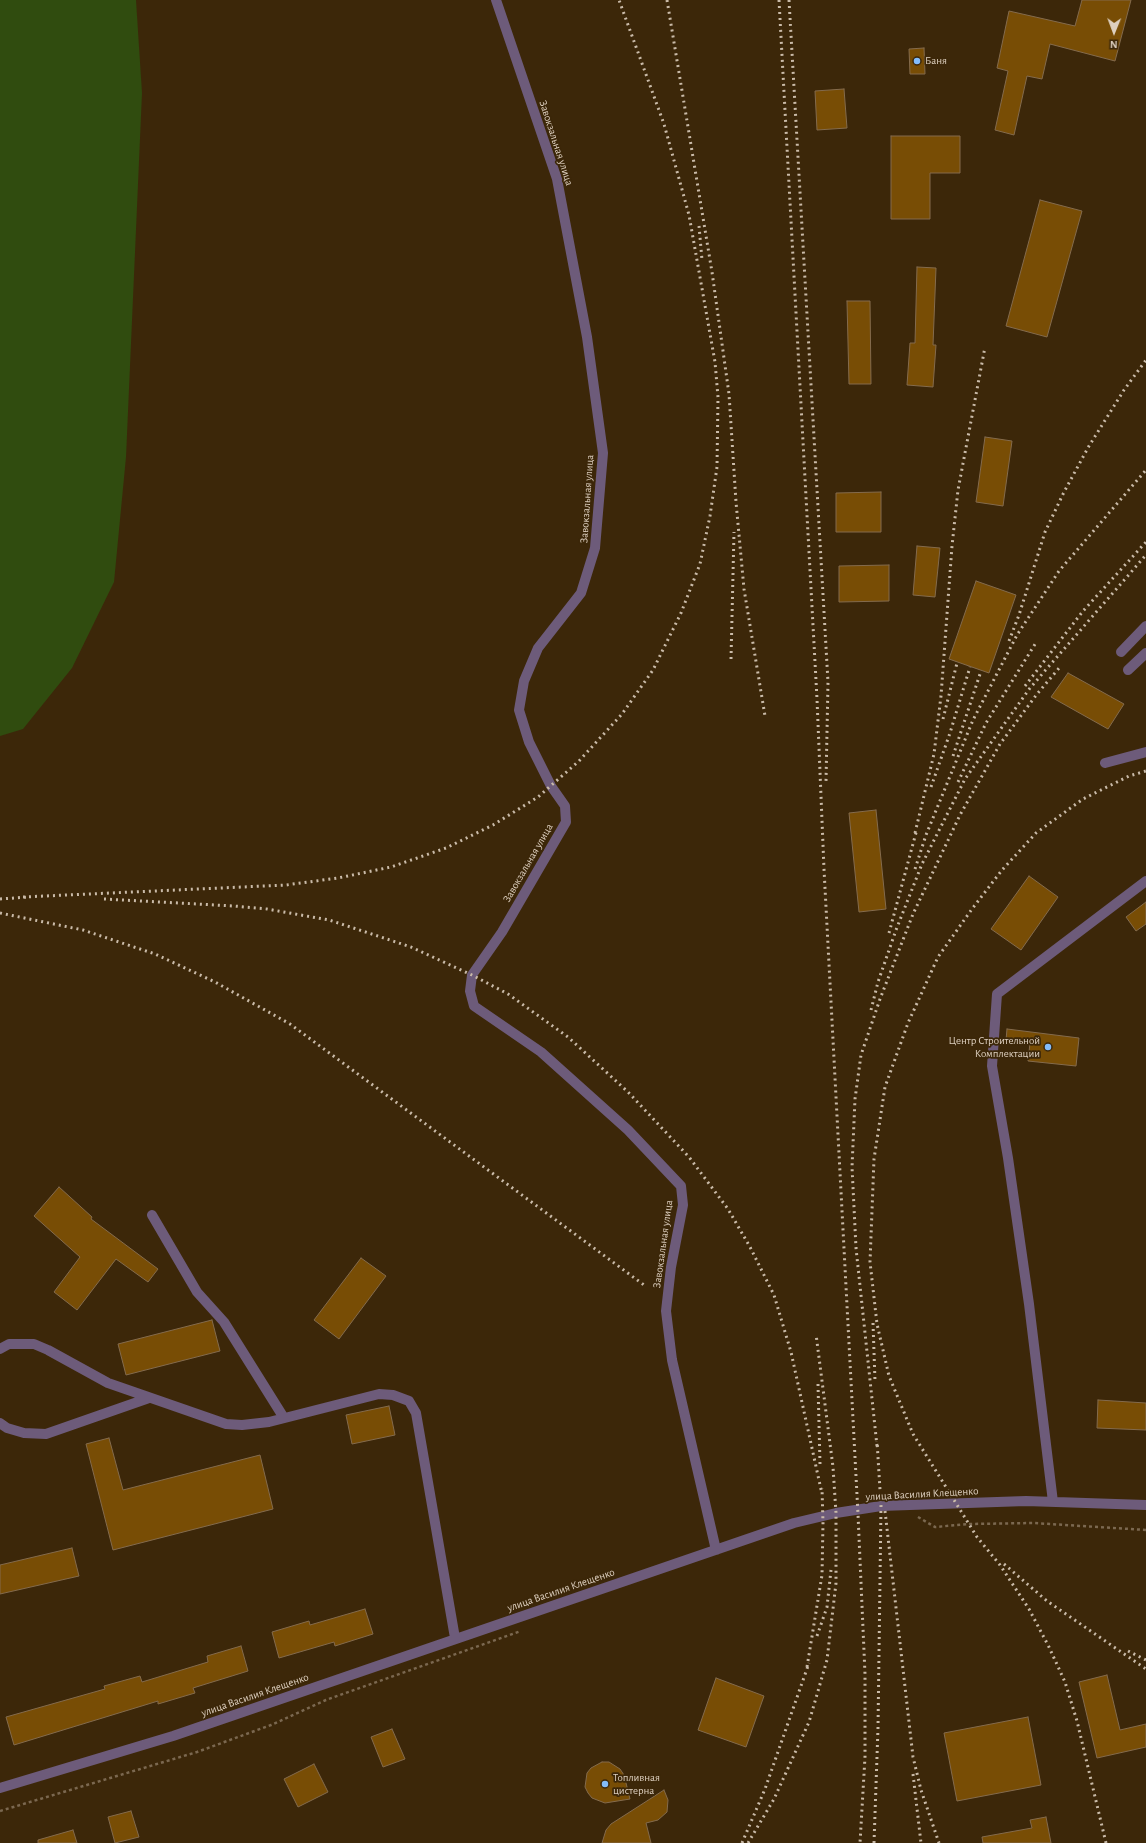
<!DOCTYPE html>
<meta charset="utf-8">
<style>
body{margin:0}
#map{position:relative;width:1146px;height:1843px;overflow:hidden;background:#3c2709;font-family:"Alegreya Sans",sans-serif}
canvas{display:block}
.north{position:absolute;left:1094px;top:12px;width:40px;height:40px;-webkit-text-stroke:3px #3c2709;paint-order:stroke;rotate:181deg;font-size:11px;font-weight:700;line-height:16px;text-align:center;color:#ddcfbf}
.north::after{content:'';display:block;margin:auto;width:14px;height:18px;background:#ddcfbf;clip-path:polygon(50% 0,100% 100%,50% 72%,0 100%)}
</style>
<div id="map">
<canvas width="1146" height="1843"></canvas>
<div class="north">N</div>
</div>
<script>
const ctx = document.querySelector('canvas').getContext('2d');
ctx.lineJoin = 'round';
function fillPath(path, color) { ctx.fillStyle = color; ctx.fill(path, 'evenodd'); }
const poly = rows => new Path2D(rows.map(r => 'M' + r).join(''));
function trace(path, color, width, dash) { ctx.strokeStyle = color; ctx.lineWidth = width; ctx.lineCap = dash ? 'butt' : 'round'; ctx.setLineDash(dash || []); ctx.stroke(path); }
function label(font, color, halo, rows, align = 'center') {
  ctx.font = font + ' "Alegreya Sans",sans-serif'; ctx.lineWidth = 3.5; ctx.setLineDash([]); ctx.textBaseline = 'middle'; ctx.strokeStyle = halo; ctx.fillStyle = color; for (const [text, x, y, turn = 0] of rows) {
    ctx.save(); ctx.translate(x, y); ctx.rotate((+turn || 0) * Math.PI / 180); ctx.textAlign = isNaN(turn) ? turn : align; if (halo) ctx.strokeText(text, 0, 0); ctx.fillText(text, 0, 0); ctx.restore();
  }
}
const green = poly([
 [0,0,136,0,142,93,126,457,114,582,72,668,23,729,0,736]
]);
const building = poly([
 [1082,0,1131,0,1115,61,1050,44,1042,79,1027,76,1014,135,995,130,1008,71,997,68,1009,11,1075,26,1082,0],
 [924,48,925,74,910,74,909,49,924,48],
 [844,89,847,128,817,130,815,91,844,89],
 [891,136,960,136,960,173,930,173,930,219,891,219,891,136],
 [1040,200,1082,211,1047,337,1006,326,1040,200],
 [917,267,936,268,933,345,936,345,933,387,907,385,910,343,915,343,917,267],
 [847,301,870,301,871,384,849,384,847,301],
 [985,437,1012,441,1003,506,976,502,985,437],
 [881,492,881,532,836,532,836,493,881,492],
 [917,546,940,548,935,597,913,595,917,546],
 [889,565,889,601,839,602,839,566,889,565],
 [976,581,1016,595,989,673,949,659,976,581],
 [1068,673,1124,704,1108,729,1051,697,1068,673],
 [876,810,886,909,859,912,849,813,876,810],
 [1029,876,1058,897,1021,950,991,929,1029,876],
 [1146,902,1146,924,1136,931,1126,917,1146,902],
 [1007,1029,1079,1038,1076,1066,1028,1061,1030,1043,1006,1040,1007,1029],
 [59,1187,92,1217,91,1219,158,1269,148,1282,116,1259,77,1310,54,1292,80,1257,34,1216,59,1187],
 [361,1258,386,1276,339,1339,314,1320,361,1258],
 [212,1320,220,1351,126,1375,118,1344,212,1320],
 [1098,1400,1146,1403,1146,1430,1097,1428,1098,1400],
 [389,1406,395,1435,352,1444,346,1415,389,1406],
 [109,1438,123,1490,260,1455,273,1509,113,1550,86,1444,109,1438],
 [72,1548,79,1576,0,1594,0,1565,72,1548],
 [365,1609,373,1634,335,1646,334,1642,279,1658,272,1632,309,1621,310,1625,365,1609],
 [241,1646,248,1671,193,1688,195,1693,158,1704,158,1701,14,1745,6,1717,105,1689,104,1686,140,1676,142,1682,208,1662,207,1656,241,1646],
 [1107,1675,1120,1730,1146,1724,1146,1747,1097,1758,1079,1682,1107,1675],
 [716,1678,764,1696,746,1747,698,1730,716,1678],
 [1028,1717,1041,1785,957,1801,944,1733,1028,1717],
 [392,1729,405,1759,383,1767,371,1737,392,1729],
 [602,1762,609,1762,620,1769,624,1775,630,1799,605,1803,592,1798,588,1793,585,1787,587,1773,591,1768,602,1762],
 [314,1764,328,1792,298,1807,284,1779,314,1764],
 [664,1790,668,1800,667,1812,658,1820,646,1823,651,1843,602,1843,606,1830,611,1824,664,1790],
 [131,1811,139,1837,115,1843,108,1817,131,1811],
 [1046,1817,1051,1843,983,1843,982,1837,1032,1828,1030,1820,1046,1817],
 [73,1830,77,1843,38,1843,38,1840,73,1830]
]);
const path = poly([
 [918,1517,935,1527,970,1524,1034,1523,1146,1530],
 [0,1811,197,1752,271,1725,326,1700,521,1631]
]);
const minor = poly([
 [496,0,557,179,587,337,603,453,595,548,581,593,538,648,524,681,519,710,529,742,551,786,565,806,566,822,502,932,472,975,470,991,474,1006,541,1052,628,1130,681,1186,683,1205,671,1267,666,1311,672,1360,716,1550],
 [1121,652,1146,626],
 [1128,670,1146,653],
 [1105,763,1146,752],
 [152,1215,197,1292,224,1322,284,1418],
 [0,1349,9,1344,34,1344,48,1350,108,1383,226,1424,242,1425,269,1422,379,1394,393,1395,409,1401,416,1413,455,1638],
 [0,1423,7,1428,24,1433,46,1434,149,1398],
 [1053,1502,1029,1304,1008,1158,992,1066,997,994,1146,881],
 [0,1788,173,1736,794,1523,836,1513,881,1506,1026,1501,1146,1505]
]);
const rail = poly([
 [667,0,712,272,729,394,736,502,744,589,765,716],
 [779,0,817,699,824,869,858,1514,865,1674,865,1757,860,1843],
 [789,0,828,682,826,781],
 [699,226,702,260],
 [1009,641,1019,615,1045,532,1064,492,1089,446,1124,390,1146,360],
 [731,659,734,532],
 [1025,686,1083,611,1146,542],
 [943,719,957,663],
 [953,756,981,671],
 [958,782,986,723,1037,641],
 [931,787,950,733,970,667],
 [915,833,934,754,941,696,952,546,958,490,985,347],
 [915,869,926,835,973,720,1017,635,1059,571,1146,470],
 [23,897,286,885,338,878,391,867,446,848,493,825,538,797,579,761,622,714,653,670,681,613,700,564,710,516,717,467,718,397,715,362,689,215,664,124,619,0],
 [0,899,28,897],
 [104,899,234,906,267,909,329,920,411,947,472,975,508,994,568,1037,628,1092,689,1157,728,1209,750,1247,774,1295,791,1352,822,1494],
 [0,913,83,930,155,954,215,982,290,1024,644,1285],
 [889,933,917,829],
 [871,1010,878,982,896,930,922,864,965,779,1030,688,1146,555],
 [873,1323,875,1381],
 [818,1384,820,1464],
 [877,1446,856,1248,852,1167,855,1099,861,1055,880,999,913,914,960,815,1000,744,1037,694,1060,667],
 [885,1511,913,1757,921,1790,939,1843],
 [1004,1564,1047,1601,1146,1669],
 [817,1636,827,1607,831,1570],
 [1128,1651,1146,1660],
 [807,1667,822,1575,823,1523,822,1488],
 [913,1774,921,1843],
 [742,1843,765,1789,809,1663],
 [748,1843,774,1799,809,1722,827,1660,836,1583,836,1513,833,1467,816,1334],
 [874,1843,878,1728,881,1506,877,1441],
 [1106,1843,1077,1721,1065,1682,1049,1647,1029,1609,1000,1565,977,1537,913,1434,889,1376,877,1324,870,1262,874,1159,885,1087,908,1023,938,957,972,909,1002,870,1036,833,1083,799,1129,776,1146,771]
]);
const markers = [
 [917,61,4,"#83bcfa"],
 [1048,1047,4,"#83bcfa"],
 [605,1784,4,"#83bcfa"]
];
const poiNames = [
 ["Баня",925,61],
 ["Центр Строительной",1040,1041,"right"],
 ["Комплектации",1040,1054,"right"],
 ["Топливная",613,1778],
 ["цистерна",613,1791]
];
const streetNames = [
 ["Завокзальная улица",556,143,72],
 ["Завокзальная улица",587,499,-86],
 ["Завокзальная улица",528,863,-60],
 ["Завокзальная улица",663,1244,-82],
 ["улица Василия Клещенко",922,1494,-3],
 ["улица Василия Клещенко",561,1590,-19],
 ["улица Василия Клещенко",255,1695,-19]
];
fillPath(green, '#304c0f');
fillPath(building, '#784d05');
trace(building, '#846b4d', 1);
trace(path, '#7b6850', 2.5, [3, 3]);
trace(minor, '#6d5b7a', 10);
trace(rail, '#cabba9', 3, [2, 4]);
for (const [x, y, r, color] of markers) { const dot = new Path2D(); dot.arc(x, y, r, 0, 2 * Math.PI); ctx.fillStyle = color; ctx.fill(dot); trace(dot, '#3c2709', 1.5); }
label('11px', '#ddcfbf', '#3c2709', poiNames, 'left');
label('11px', '#ddcfbf', '#3c2709', streetNames);
</script>
